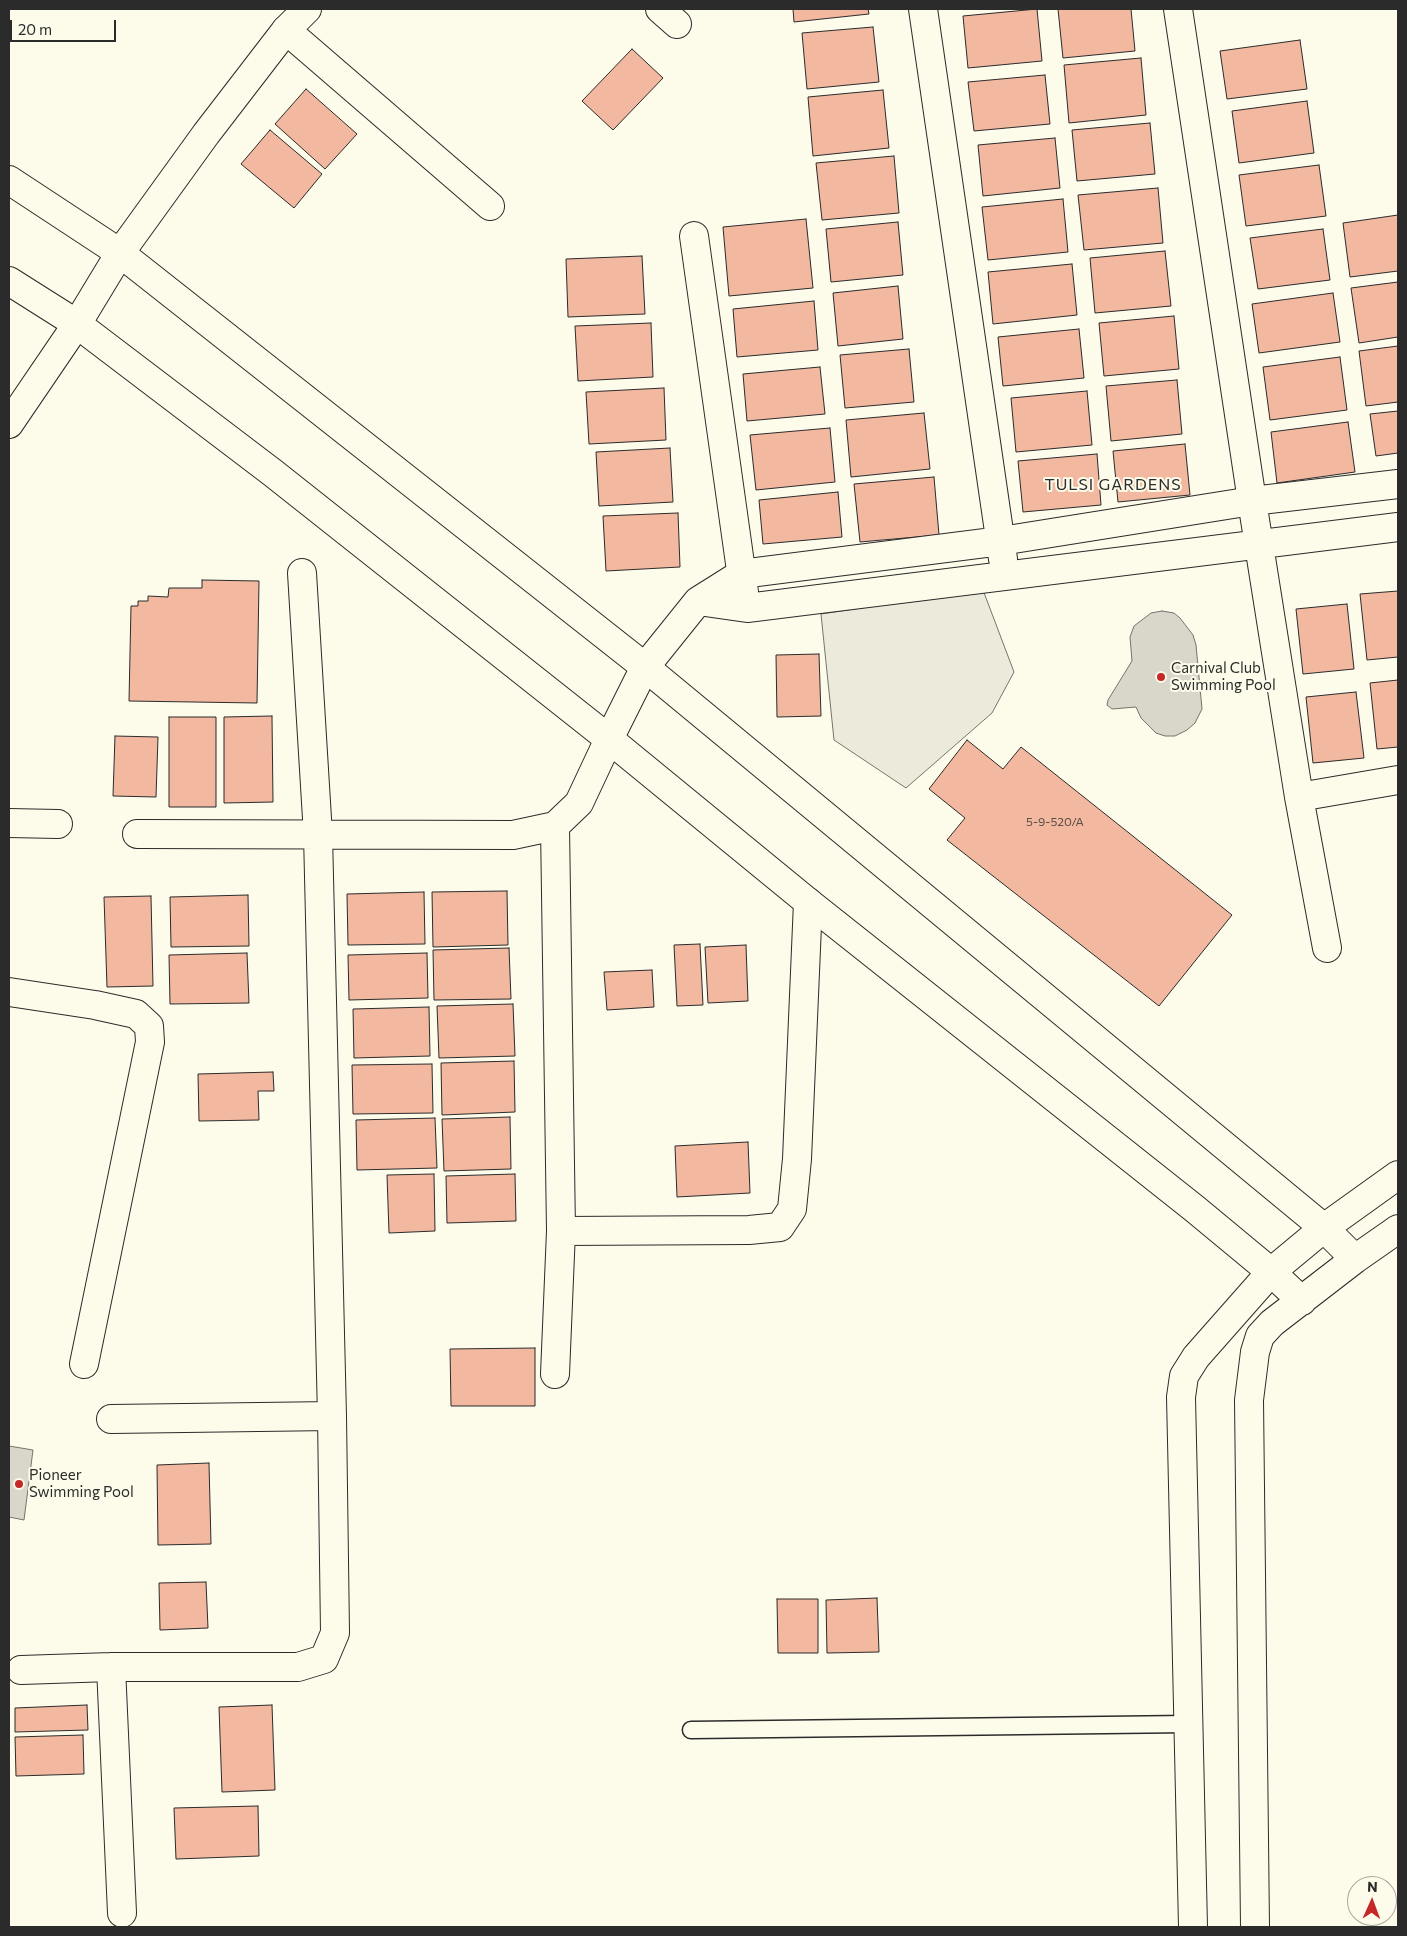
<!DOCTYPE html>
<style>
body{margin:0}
#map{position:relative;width:1407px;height:1936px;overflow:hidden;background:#fdfbea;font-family:Commissioner,sans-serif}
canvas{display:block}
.frame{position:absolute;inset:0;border:10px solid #2b2b2b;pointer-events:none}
.north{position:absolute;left:1347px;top:1876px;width:50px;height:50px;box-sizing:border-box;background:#fdfbea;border:1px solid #a9a89e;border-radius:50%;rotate:2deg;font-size:14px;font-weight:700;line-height:20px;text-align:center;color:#2b2b2b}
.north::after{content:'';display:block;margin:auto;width:18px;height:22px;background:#c62828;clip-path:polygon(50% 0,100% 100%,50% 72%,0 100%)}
.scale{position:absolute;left:10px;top:20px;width:106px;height:22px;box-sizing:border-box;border:2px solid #2b2b2b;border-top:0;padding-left:6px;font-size:15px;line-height:18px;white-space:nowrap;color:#2b2b2b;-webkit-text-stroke:4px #fdfbea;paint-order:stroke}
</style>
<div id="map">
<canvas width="1407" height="1936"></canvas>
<div class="frame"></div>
<div class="north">N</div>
<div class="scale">20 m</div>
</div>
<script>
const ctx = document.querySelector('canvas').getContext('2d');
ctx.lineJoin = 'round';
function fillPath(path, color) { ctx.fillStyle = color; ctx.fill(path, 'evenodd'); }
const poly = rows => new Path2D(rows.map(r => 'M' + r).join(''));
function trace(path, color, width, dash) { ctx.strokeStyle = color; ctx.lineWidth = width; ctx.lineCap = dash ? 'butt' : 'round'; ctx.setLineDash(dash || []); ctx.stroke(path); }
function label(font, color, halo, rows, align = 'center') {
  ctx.font = font + ' Commissioner,sans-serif'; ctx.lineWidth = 4; ctx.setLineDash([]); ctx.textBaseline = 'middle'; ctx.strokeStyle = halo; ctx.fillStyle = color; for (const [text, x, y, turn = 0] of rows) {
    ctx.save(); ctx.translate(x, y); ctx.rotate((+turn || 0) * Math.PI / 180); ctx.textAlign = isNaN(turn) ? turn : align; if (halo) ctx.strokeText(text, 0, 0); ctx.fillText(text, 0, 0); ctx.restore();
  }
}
const green = poly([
 [983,590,1014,672,992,713,906,788,834,740,821,614,983,590]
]);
const water = poly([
 [1162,611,1174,613,1180,618,1193,635,1196,645,1202,709,1195,723,1187,730,1175,736,1165,736,1156,733,1141,718,1136,707,1112,709,1107,705,1108,700,1132,661,1130,637,1134,626,1151,613,1162,611],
 [9,1446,33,1450,24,1520,9,1517,9,1446]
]);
const building = poly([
 [793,9,868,9,869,14,794,22,793,9],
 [1037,9,1042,61,968,68,963,16,1037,9],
 [1058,9,1131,9,1135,51,1063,58,1058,9],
 [873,27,879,82,807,89,802,33,873,27],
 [1300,40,1307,89,1227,99,1220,51,1300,40],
 [632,49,663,78,613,130,582,101,632,49],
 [1141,58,1146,115,1069,123,1064,65,1141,58],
 [1045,75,1050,124,974,131,968,82,1045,75],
 [306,89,357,134,325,169,275,124,306,89],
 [883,90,889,148,813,156,808,97,883,90],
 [1307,101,1314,153,1239,163,1232,111,1307,101],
 [1150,123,1155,174,1077,181,1072,130,1150,123],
 [270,130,322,174,294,208,241,164,270,130],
 [1055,138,1060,188,983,196,978,145,1055,138],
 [894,156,899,213,822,220,816,163,894,156],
 [1319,165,1326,216,1246,226,1239,175,1319,165],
 [1158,188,1163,243,1084,250,1078,195,1158,188],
 [1063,199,1068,252,988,260,982,207,1063,199],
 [1398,215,1398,271,1350,277,1343,223,1398,215],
 [806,219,813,288,729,296,723,227,806,219],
 [898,222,903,275,831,282,826,229,898,222],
 [1323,229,1330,280,1258,289,1250,238,1323,229],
 [1165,251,1171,306,1095,313,1090,258,1165,251],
 [642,256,645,314,568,317,566,259,642,256],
 [1072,264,1077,315,993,324,988,272,1072,264],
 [1398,282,1398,337,1359,343,1351,288,1398,282],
 [898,286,903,339,838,346,833,293,898,286],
 [1333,293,1340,342,1259,353,1252,304,1333,293],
 [814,301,818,350,737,357,733,309,814,301],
 [1174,316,1179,369,1104,376,1099,323,1174,316],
 [651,323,653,377,578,381,575,326,651,323],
 [1079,329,1084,378,1003,386,998,337,1079,329],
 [1398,346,1398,402,1366,406,1359,351,1398,346],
 [909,349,914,402,845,408,840,355,909,349],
 [1340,357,1347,410,1270,420,1263,367,1340,357],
 [820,367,825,414,747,421,743,374,820,367],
 [1177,380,1182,434,1111,441,1106,386,1177,380],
 [664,388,666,440,589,444,586,392,664,388],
 [1087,391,1092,445,1016,452,1011,398,1087,391],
 [1398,411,1398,453,1376,456,1370,414,1398,411],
 [924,413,930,469,851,477,846,420,924,413],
 [1348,422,1355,472,1277,483,1271,432,1348,422],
 [830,428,835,482,756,490,750,435,830,428],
 [1185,444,1190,495,1118,502,1113,451,1185,444],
 [670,448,673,502,599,506,596,452,670,448],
 [1097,454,1101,505,1023,512,1018,461,1097,454],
 [934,477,939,535,860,542,854,484,934,477],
 [838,492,842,537,763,544,759,500,838,492],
 [678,513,680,567,606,571,603,516,678,513],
 [202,580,259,581,257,703,129,701,131,606,138,606,138,601,148,601,148,596,168,597,169,588,202,588,202,580],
 [1398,591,1398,657,1367,660,1360,594,1398,591],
 [1347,604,1354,669,1303,674,1296,609,1347,604],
 [819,654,821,716,777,717,776,655,819,654],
 [1398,680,1398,747,1377,749,1370,683,1398,680],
 [1356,692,1364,758,1313,763,1306,697,1356,692],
 [272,716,273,802,224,803,224,717,272,716],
 [169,717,216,717,216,807,169,807,169,717],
 [115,736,158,737,156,797,113,796,115,736],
 [967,740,1003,769,1021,747,1232,915,1159,1006,947,840,965,818,929,789,967,740],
 [507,891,508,945,433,947,432,892,507,891],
 [424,892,425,944,348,945,347,894,424,892],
 [248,895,249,946,171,947,170,897,248,895],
 [151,896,153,986,107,987,104,897,151,896],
 [700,944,703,1005,677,1006,674,945,700,944],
 [746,945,748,1001,708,1003,705,947,746,945],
 [509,948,511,999,434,1000,433,950,509,948],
 [247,953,249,1003,170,1004,169,955,247,953],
 [427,953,428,998,349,1000,348,955,427,953],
 [652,970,654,1007,607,1010,604,972,652,970],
 [513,1004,515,1056,439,1058,437,1006,513,1004],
 [429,1007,430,1056,354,1058,353,1009,429,1007],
 [514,1061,515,1112,442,1115,441,1063,514,1061],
 [432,1064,433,1113,353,1114,352,1065,432,1064],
 [273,1072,274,1091,258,1091,259,1120,199,1121,198,1074,273,1072],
 [510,1117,511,1169,444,1171,442,1119,510,1117],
 [435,1118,437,1168,357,1170,356,1120,435,1118],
 [748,1142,750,1193,677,1197,675,1146,748,1142],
 [434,1174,435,1231,389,1233,387,1175,434,1174],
 [515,1174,516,1221,447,1223,446,1176,515,1174],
 [535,1348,535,1406,451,1406,450,1349,535,1348],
 [209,1463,211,1544,158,1545,157,1465,209,1463],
 [206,1582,208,1628,160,1630,159,1583,206,1582],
 [877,1598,879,1652,827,1653,826,1600,877,1598],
 [777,1599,818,1599,818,1653,778,1653,777,1599],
 [87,1705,88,1730,15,1732,15,1708,87,1705],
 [272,1705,275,1790,222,1792,219,1707,272,1705],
 [83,1735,84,1774,16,1776,15,1737,83,1735],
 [258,1806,259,1856,176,1859,174,1808,258,1806]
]);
const service = poly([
 [691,1730,1188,1724]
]);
const minor = poly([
 [660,9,677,24],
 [923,9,1003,559],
 [1178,9,1252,501,1299,797,1327,948],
 [286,30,490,206],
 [694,236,744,592],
 [9,424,77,324],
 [698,601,747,608,1398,527],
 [1299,797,1398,780],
 [9,823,58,824],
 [137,834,513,835,555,826,579,803,609,739,645,667,698,601,741,574,1001,541,1252,501,1398,484],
 [9,992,95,1005,136,1014,149,1026,150,1042,84,1364],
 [561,1231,749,1230,780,1227,792,1209,797,1159,808,902],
 [555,1374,561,1231,555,826],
 [111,1419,332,1416],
 [111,1667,122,1913],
 [21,1670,111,1667,298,1667,324,1659,335,1633,332,1416,318,835,302,573]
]);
const tertiary = poly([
 [9,180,120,253,645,667,1324,1228,1355,1259],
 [9,281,77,324,273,473,609,739,808,902,1195,1209,1271,1272,1302,1301],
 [77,324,120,253,206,134,286,30,307,9],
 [1193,1927,1181,1397,1184,1376,1196,1357,1271,1272,1324,1228,1398,1175],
 [1255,1927,1249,1400,1255,1352,1260,1336,1272,1323,1355,1259,1398,1229]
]);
const markers = [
 [1161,677,5,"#c62828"],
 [19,1484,5,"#c62828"]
];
const numberNames = [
 ["5-9-520/A",1055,822]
];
const poiNames = [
 ["Carnival Club",1171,668],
 ["Swimming Pool",1171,685],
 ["Pioneer",29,1475],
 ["Swimming Pool",29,1492]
];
const neighbourhoodNames = [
 ["TULSI GARDENS",1113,485]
];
fillPath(green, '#ecebdb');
trace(green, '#74746e', 1);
fillPath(water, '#d8d7c9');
trace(water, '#74746e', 1);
fillPath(building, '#f2b8a0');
trace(building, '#2b2b2b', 1);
trace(service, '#2b2b2b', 19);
trace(minor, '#2b2b2b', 30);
trace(tertiary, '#2b2b2b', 30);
trace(service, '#fdfbea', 16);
trace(minor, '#fdfbea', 28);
trace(tertiary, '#fdfbea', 28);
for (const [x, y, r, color] of markers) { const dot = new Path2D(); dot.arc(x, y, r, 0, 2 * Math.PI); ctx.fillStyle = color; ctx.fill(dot); trace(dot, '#fdfbea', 2); }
label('12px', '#5d4e48', null, numberNames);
label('15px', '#2b2b2b', '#fdfbea', poiNames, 'left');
ctx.letterSpacing = '1px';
label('16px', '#2b2b2b', '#fdfbea', neighbourhoodNames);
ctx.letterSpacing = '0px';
</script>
